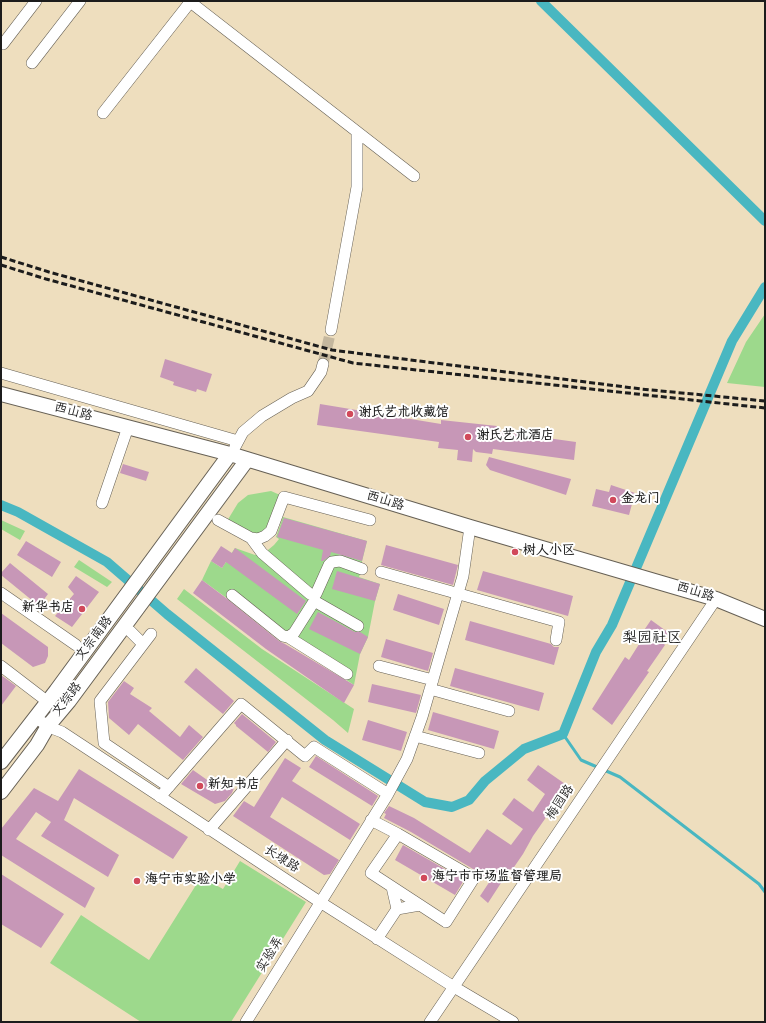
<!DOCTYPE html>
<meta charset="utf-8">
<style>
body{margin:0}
#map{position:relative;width:766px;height:1023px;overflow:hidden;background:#eedebe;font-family:Kalam,sans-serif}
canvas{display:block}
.frame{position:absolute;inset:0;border:2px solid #1c1c1c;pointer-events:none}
</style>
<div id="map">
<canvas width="766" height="1023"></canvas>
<div class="frame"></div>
</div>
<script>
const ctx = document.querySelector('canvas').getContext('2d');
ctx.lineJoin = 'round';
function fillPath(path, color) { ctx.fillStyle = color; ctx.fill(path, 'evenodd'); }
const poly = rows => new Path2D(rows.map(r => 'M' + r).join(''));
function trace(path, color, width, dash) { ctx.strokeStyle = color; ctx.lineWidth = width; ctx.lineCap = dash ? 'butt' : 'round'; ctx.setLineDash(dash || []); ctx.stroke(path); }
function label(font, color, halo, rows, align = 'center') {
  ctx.font = font + ' Kalam,"LXGW WenKai TC",sans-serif'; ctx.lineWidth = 4; ctx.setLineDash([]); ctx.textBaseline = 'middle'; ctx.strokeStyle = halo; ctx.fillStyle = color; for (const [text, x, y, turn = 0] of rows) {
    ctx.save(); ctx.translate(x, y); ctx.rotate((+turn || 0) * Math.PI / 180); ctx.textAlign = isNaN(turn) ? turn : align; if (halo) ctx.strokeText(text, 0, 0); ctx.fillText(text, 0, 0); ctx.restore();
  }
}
const green = poly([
 [765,314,765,387,727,383,746,342],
 [271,491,280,495,271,526,262,534,254,534,227,521,238,503,248,495],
 [283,517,367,541,362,561,362,569,359,577,380,584,375,601,368,637,360,654,354,685,273,632,202,580,211,561,222,568,235,548,255,555,268,550,274,545,279,539,276,537],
 [1,520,25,531,20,540,1,529],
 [79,560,112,582,107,587,74,567],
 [184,589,262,649,354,709,348,733,333,720,177,599],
 [240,861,306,902,231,1022,141,1022,50,963,81,915,149,960,201,877,223,889]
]);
const stream = poly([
 [563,734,581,760,620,777,759,884,765,892]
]);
const canal = poly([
 [541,1,765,221],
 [1,505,18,512,107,562,167,614,325,740,425,802,452,807,469,800,485,781,524,749,563,734,596,652,612,625,732,341,765,287]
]);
const building = poly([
 [165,359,212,374,206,392,197,389,196,392,173,385,174,382,160,377],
 [320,404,441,424,441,420,497,426,497,431,576,442,574,460,493,449,492,454,476,452,473,449,472,462,457,460,458,450,438,448,439,442,317,425],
 [489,457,571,479,566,495,490,470,486,465],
 [123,464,149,472,146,481,120,473],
 [611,485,635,493,629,515,592,506,596,489,609,492],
 [284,518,367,541,362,561,331,552,330,556,323,561,321,561,323,550,277,537],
 [26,541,61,562,52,577,17,555],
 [386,545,458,565,453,585,381,565],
 [221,546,232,553,235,548,306,601,297,614,226,562,222,568,211,561],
 [10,563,48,594,39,606,1,575,1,573],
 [337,571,380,584,375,601,332,589],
 [483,571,573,596,568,616,477,590],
 [76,576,99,592,72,627,55,616,74,594,68,587],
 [202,580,226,598,279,641,285,644,354,685,344,703,266,649,193,593],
 [398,594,444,609,439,625,393,610],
 [318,612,355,632,360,632,368,637,360,654,309,629],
 [1,613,48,647,48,656,45,663,33,667,1,643],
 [651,620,669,633,662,642,665,645,647,671,649,672,612,725,592,709,625,657,629,660,641,641,638,639],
 [470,621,551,644,554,647,559,647,554,665,465,640],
 [386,639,433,653,428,671,381,657],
 [196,668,234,701,223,714,184,682],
 [455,668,544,693,539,711,450,686],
 [1,675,16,686,1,706],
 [124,681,134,688,130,694,152,708,149,711,180,737,189,725,203,737,183,760,138,724,129,735,109,718,108,702],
 [372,684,421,695,416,713,368,702],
 [433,712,499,731,494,749,428,730],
 [242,714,276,742,268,752,236,726,236,725,234,723],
 [368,720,407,732,401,751,362,740],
 [316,756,378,796,372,806,309,767],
 [285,758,301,768,292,781,360,824,350,840,282,797,270,817,339,860,330,874,324,875,233,816,244,801,254,807],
 [538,765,568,786,533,836,523,854,512,870,510,869,488,903,480,896,490,881,478,872,411,832,384,818,386,814,384,813,389,806,414,818,470,853,487,829,511,845,523,829,502,814,514,798,533,812,545,794,527,780],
 [79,769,188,837,173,859,74,798,64,820,119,855,108,877,41,836,51,822,36,812,16,839,95,888,85,908,1,855,1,829,34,788,58,801],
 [193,770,220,789,226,781,234,788,232,793,225,801,215,804,181,784],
 [403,845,464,880,455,895,395,860],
 [1,874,64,914,41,948,1,924]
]);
const minorTunnel = poly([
 [323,364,331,330]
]);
const minor = poly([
 [189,1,414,176],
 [3,44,36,1],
 [32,63,80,1],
 [103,113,191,1],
 [331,330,357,187,357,132],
 [1,373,238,441],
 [235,447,243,432,262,416,292,398,308,391,321,372,323,364],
 [102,503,128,427],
 [218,520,251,538,258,539,265,536,271,531,284,497,370,520],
 [251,538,262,553,310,594],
 [381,572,559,622,556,640],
 [1,593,76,645],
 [316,594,329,565,332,562,340,561,362,569],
 [232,595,283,636,288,637,294,633,313,603],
 [316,602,358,626],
 [130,631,143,644],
 [151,634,100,701,104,743,169,787],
 [288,637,347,674],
 [1,666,48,702],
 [379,666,433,680],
 [430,689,509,711],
 [42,722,54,729,62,732,320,902,454,987,513,1022],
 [415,736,479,753],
 [160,797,241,704,305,756,314,747,388,794],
 [371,820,398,834],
 [209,830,287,740],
 [398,834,474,878,446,922,371,873,398,834],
 [397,909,420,905],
 [377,939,397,909,392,887],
 [246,1022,388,794,407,759,422,717,463,576,470,527],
 [430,1022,716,599]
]);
const major = poly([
 [1,394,230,454,470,527,716,599,765,619],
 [1,762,56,691,230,454],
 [1,792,37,745,48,726,69,701,247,460]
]);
const rail = poly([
 [1,257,49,272,332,350,641,389,765,401],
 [1,265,46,279,353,363,765,408]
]);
const markers = [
 [350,414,4,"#d1495b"],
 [468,437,4,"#d1495b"],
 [613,500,4,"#d1495b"],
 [515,552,4,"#d1495b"],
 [82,609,4,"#d1495b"],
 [200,786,4,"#d1495b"],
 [424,878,4,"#d1495b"],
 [137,881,4,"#d1495b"]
];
const streetNames = [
 ["西山路",73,413,15],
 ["西山路",385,502,17],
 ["西山路",695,593,17],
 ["文宗南路",95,639,-53],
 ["文综路",68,700,-52],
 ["梅园路",561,803,-56],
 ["长埭路",281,860,33],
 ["实验弄",271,955,-58]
];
const poiNames = [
 ["谢氏艺术收藏馆",358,414],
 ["谢氏艺术酒店",476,437],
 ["金龙门",621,500],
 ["树人小区",523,552],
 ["新华书店",74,609,"right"],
 ["新知书店",208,786],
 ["海宁市市场监督管理局",432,878],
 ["海宁市实验小学",145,881]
];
const quarterNames = [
 ["梨园社区",652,639]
];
fillPath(green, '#9dd98c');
trace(stream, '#49b7c1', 3);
trace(canal, '#49b7c1', 10);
fillPath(building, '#c797b7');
trace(minorTunnel, '#c4b79e', 11, [11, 5.5]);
trace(minor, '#666055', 12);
trace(major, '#666055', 16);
trace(minor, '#fff', 11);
trace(major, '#fff', 14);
trace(rail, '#1c1c1c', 3, [6, 3]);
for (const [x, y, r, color] of markers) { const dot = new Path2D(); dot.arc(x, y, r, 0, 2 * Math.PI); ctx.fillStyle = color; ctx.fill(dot); trace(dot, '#fff', 1.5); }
label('13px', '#1c1c1c', '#fff', streetNames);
label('bold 13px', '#1c1c1c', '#fff', poiNames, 'left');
label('15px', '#1c1c1c', '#fff', quarterNames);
</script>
